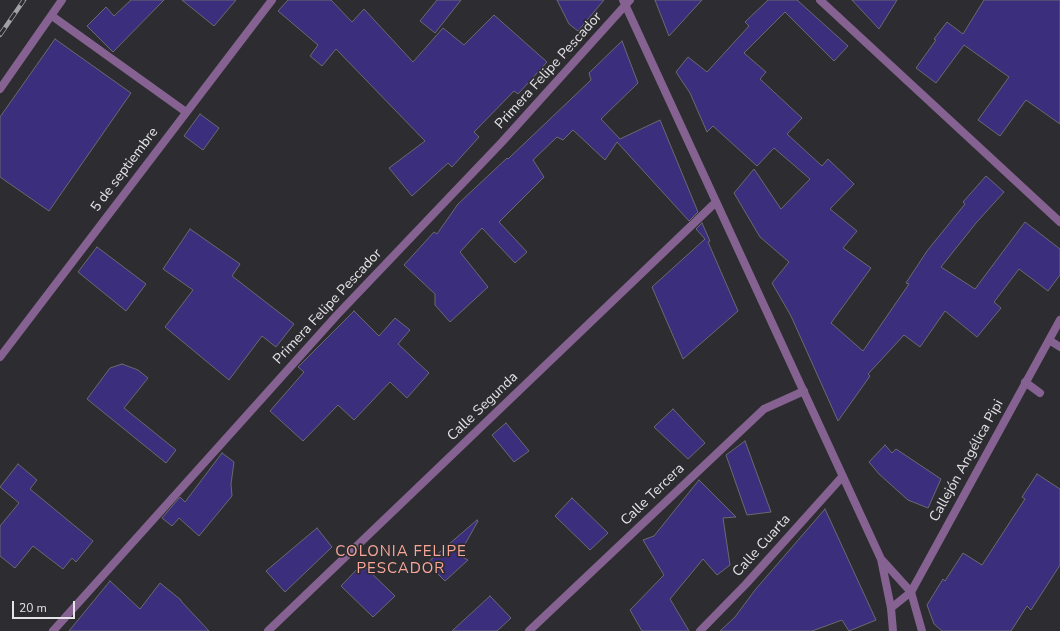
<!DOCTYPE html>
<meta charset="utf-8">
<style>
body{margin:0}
#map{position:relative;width:1060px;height:631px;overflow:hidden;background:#2d2d31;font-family:"Nunito Sans",sans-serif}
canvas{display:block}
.scale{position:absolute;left:12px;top:601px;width:63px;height:18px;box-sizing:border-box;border:2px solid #e4e4e7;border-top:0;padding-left:5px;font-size:12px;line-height:14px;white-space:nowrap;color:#e4e4e7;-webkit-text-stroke:3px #2d2d31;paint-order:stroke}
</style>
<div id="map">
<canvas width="1060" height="631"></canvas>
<div class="scale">20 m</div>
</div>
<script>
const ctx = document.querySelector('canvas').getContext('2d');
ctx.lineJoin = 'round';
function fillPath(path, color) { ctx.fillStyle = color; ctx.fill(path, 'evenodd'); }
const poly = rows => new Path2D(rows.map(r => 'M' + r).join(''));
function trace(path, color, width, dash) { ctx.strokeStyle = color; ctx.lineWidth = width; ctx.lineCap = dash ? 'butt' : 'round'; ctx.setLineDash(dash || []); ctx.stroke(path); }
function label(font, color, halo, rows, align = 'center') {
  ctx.font = font + ' "Nunito Sans",sans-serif'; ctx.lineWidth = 3.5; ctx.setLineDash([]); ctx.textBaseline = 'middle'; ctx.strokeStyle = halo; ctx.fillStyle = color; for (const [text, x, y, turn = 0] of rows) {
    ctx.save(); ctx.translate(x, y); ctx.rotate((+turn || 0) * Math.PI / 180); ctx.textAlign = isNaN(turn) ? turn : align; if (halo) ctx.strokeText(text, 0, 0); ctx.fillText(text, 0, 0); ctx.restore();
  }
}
const building = poly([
 [131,0,164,0,113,52,87,26,106,7,114,16,131,0],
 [182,0,236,0,214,26,182,0],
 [288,0,331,0,352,22,364,9,413,62,443,28,464,45,494,15,547,62,518,94,514,91,474,132,479,137,452,167,448,163,412,196,389,168,425,141,336,49,322,66,310,56,318,45,278,11,288,0],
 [437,0,461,0,435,33,420,21,437,0],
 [557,0,604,0,578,31,569,24,557,0],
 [655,0,702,0,669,36,655,0],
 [768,0,797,0,848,46,834,61,785,12,744,53,766,72,760,79,802,118,787,134,822,166,828,159,854,184,830,209,857,231,843,248,871,268,831,323,863,351,909,284,906,283,927,251,965,204,963,202,986,176,1004,192,976,223,941,267,975,289,1025,222,1060,249,1060,275,1048,291,1019,269,994,302,1001,308,977,337,945,311,920,347,904,335,868,374,870,376,838,421,791,316,772,283,789,262,760,237,734,193,754,169,781,209,810,179,774,148,757,166,713,126,707,132,690,93,676,72,688,57,707,72,749,26,745,22,768,0],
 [852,0,897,0,879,29,852,0],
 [984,0,1060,0,1060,124,1026,100,1000,136,978,120,1009,77,964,45,936,83,916,68,936,40,934,39,947,22,963,34,984,0],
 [55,39,131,93,49,211,0,177,0,117,55,39],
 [622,41,638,83,601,119,620,139,660,120,698,212,689,221,617,142,605,160,573,130,563,140,557,137,533,160,544,177,499,222,527,252,515,263,482,228,460,252,488,287,450,322,435,305,435,294,404,265,434,232,437,234,458,204,507,158,508,159,591,80,589,73,622,41],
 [200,114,219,128,203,150,184,136,200,114],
 [702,223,710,241,708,242,738,311,683,359,652,287,705,239,696,229,702,223],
 [190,229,240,264,232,276,294,324,276,347,262,336,229,380,165,327,193,290,163,269,190,229],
 [97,247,146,284,126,311,78,272,97,247],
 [354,311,379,336,395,318,410,330,398,344,429,373,407,398,390,382,354,420,338,405,303,441,270,411,304,372,298,367,354,311],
 [122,364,138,370,148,378,124,408,176,450,166,463,87,399,110,368,122,364],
 [673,409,705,443,688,459,654,427,673,409],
 [506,423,529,451,514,462,492,435,506,423],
 [745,441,771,512,747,515,726,455,745,441],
 [885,445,892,453,896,449,941,479,928,508,908,500,879,474,869,462,885,445],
 [222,453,234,462,231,484,232,496,199,536,179,518,172,526,162,518,180,497,185,502,222,453],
 [18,464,37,480,30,489,93,541,76,562,72,558,63,569,33,546,15,568,0,556,0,526,19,503,0,487,18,464],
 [1037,474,1060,489,1060,565,1031,610,1027,606,1011,631,942,631,934,624,927,605,943,579,945,581,963,553,982,565,1025,499,1022,497,1037,474],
 [699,480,736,517,723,518,730,565,717,575,703,559,670,599,689,631,642,631,630,610,664,575,643,540,654,536,699,480],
 [572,498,608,533,590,550,555,516,572,498],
 [825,509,876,620,849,631,842,620,812,631,720,631,735,617,755,590,825,509],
 [477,520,478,521,459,555,468,560,445,581,427,563,477,520],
 [317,528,332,547,285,592,266,571,317,528],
 [362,564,395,596,373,617,341,586,362,564],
 [110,581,140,609,160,583,181,600,181,601,209,631,69,631,110,581],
 [490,596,511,618,497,631,452,631,490,596]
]);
const service = poly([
 [1025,382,1040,393]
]);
const minor = poly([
 [820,0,1060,222],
 [52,16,186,112],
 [1049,340,1060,347],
 [0,357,272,0],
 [891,608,911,592,1060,320],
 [53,631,337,315,502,142,630,0],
 [268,631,716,202],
 [529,631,764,409,804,391],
 [700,631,746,584,842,477]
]);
const tertiary = poly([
 [623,0,881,559,891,608,893,631],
 [0,89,62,0],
 [882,560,911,592,922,631]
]);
const rail = poly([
 [0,35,24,0]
]);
const streetNames = [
 ["Primera Felipe Pescador",549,71,-48],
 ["5 de septiembre",125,170,-53],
 ["Primera Felipe Pescador",328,307,-47],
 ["Calle Segunda",483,407,-44],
 ["Callejón Angélica Pipi",967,461,-61],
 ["Calle Tercera",653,495,-44],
 ["Calle Cuarta",762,546,-48]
];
const neighbourhoodNames = [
 ["COLONIA FELIPE",401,552],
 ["PESCADOR",401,569]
];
fillPath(building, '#3a2e7d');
trace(building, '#6a6a6f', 1);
trace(service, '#866292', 8);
trace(minor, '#866292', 8);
trace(tertiary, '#866292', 8);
trace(rail, '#a2a2a6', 4.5);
trace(rail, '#2d2d31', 3, [9]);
label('14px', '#e4e4e7', '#2d2d31', streetNames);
ctx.letterSpacing = '1px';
label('15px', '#f9a798', '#2d2d31', neighbourhoodNames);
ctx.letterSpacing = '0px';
</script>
